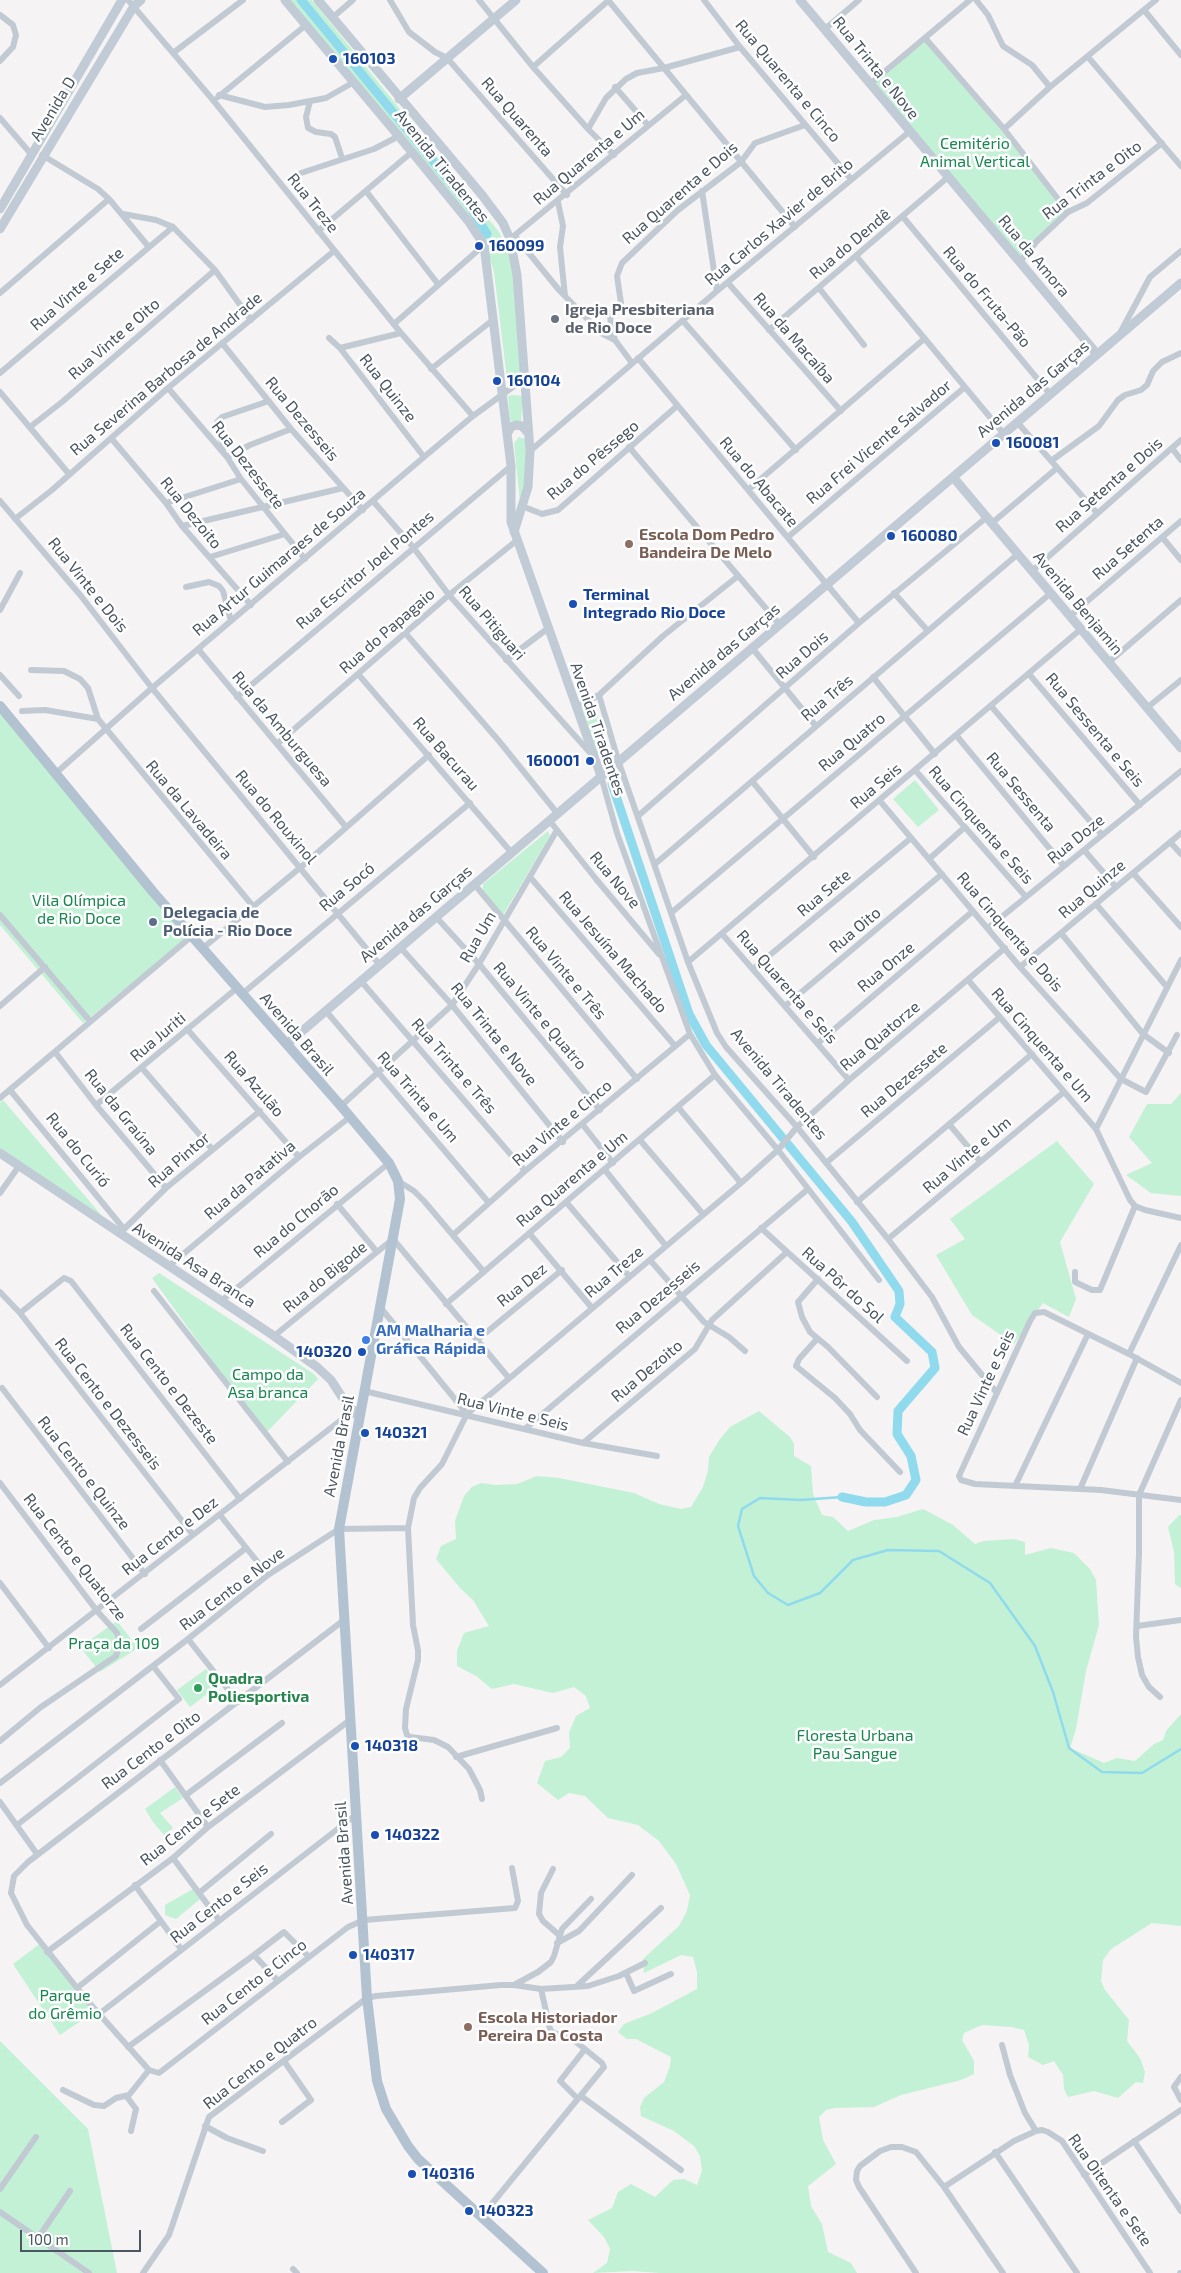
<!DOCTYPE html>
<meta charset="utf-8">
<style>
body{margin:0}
#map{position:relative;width:1181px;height:2273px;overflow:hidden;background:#f5f3f3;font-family:"Exo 2",sans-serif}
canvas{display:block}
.scale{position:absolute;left:20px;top:2230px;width:121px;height:22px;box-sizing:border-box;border:2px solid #4a5661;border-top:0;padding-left:6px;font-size:15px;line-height:18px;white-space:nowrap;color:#4a5661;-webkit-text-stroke:4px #fff;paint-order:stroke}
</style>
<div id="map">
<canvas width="1181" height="2273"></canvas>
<div class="scale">100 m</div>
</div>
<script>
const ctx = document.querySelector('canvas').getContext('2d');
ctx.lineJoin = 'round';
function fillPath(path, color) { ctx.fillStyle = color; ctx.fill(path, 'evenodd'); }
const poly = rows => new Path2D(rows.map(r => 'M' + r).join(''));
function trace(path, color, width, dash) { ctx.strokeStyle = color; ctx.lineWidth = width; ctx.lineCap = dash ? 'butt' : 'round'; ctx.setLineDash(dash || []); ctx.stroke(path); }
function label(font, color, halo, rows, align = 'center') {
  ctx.font = font + ' "Exo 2",sans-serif'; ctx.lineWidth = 5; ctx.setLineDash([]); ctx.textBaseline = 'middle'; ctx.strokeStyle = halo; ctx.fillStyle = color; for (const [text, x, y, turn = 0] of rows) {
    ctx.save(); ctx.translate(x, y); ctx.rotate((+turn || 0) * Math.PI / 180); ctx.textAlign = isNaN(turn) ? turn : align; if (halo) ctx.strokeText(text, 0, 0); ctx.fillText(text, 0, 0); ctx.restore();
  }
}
const green = poly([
 [287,0,312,0,499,232,514,259,523,372,508,387,494,272,484,240],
 [925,38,1068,212,1019,263,870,84],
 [512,395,523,396,521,423,510,421,508,396],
 [519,437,525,439,528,481,520,502,514,443],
 [592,703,595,707,611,756,611,761,608,763,598,756,582,714,581,707],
 [0,706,191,935,83,1023,0,925],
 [915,780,939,810,918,827,893,799],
 [548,831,550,836,503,915,483,891,483,884],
 [1181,1093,1181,1196,1151,1193,1126,1175,1152,1163,1129,1137,1147,1104,1171,1104],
 [3,1100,109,1224,0,1154,0,1103],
 [1057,1141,1094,1184,1060,1242,1076,1299,1069,1317,1043,1303,1014,1344,972,1315,936,1255,965,1239,950,1219],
 [159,1273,314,1374,318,1379,265,1434,152,1278],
 [759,1411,790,1437,794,1444,794,1456,811,1466,813,1494,822,1515,833,1517,848,1531,874,1520,897,1517,923,1509,953,1525,975,1544,984,1541,1014,1539,1025,1542,1025,1555,1051,1548,1074,1553,1090,1569,1096,1580,1099,1625,1086,1671,1076,1729,1070,1748,1104,1763,1117,1758,1135,1761,1154,1744,1163,1740,1166,1731,1181,1714,1181,1926,1152,1923,1111,1949,1103,1960,1101,1981,1105,1990,1129,2020,1127,2041,1140,2058,1145,2072,1143,2083,1136,2082,1118,2098,1094,2091,1068,2097,1064,2089,1063,2075,1054,2061,1043,2065,1028,2057,1029,2045,1024,2030,1011,2027,982,2025,964,2033,962,2040,974,2061,974,2074,961,2080,901,2095,874,2107,835,2108,826,2110,819,2117,823,2140,836,2164,808,2186,811,2206,822,2224,828,2252,851,2263,857,2273,660,2273,632,2271,593,2273,607,2263,610,2249,604,2237,588,2220,612,2208,618,2192,631,2184,655,2197,673,2180,684,2179,697,2185,702,2171,700,2156,694,2146,674,2131,641,2116,640,2107,644,2098,664,2082,670,2066,671,2057,636,2039,627,2039,618,2032,624,2024,652,2013,697,1989,697,1972,693,1957,681,1955,644,1973,643,1959,679,1926,687,1911,690,1895,676,1864,659,1841,638,1825,608,1818,585,1796,569,1793,558,1800,537,1783,545,1761,561,1757,570,1748,569,1733,576,1716,590,1708,586,1696,574,1687,553,1693,514,1684,492,1689,476,1676,457,1666,457,1651,464,1633,489,1626,473,1600,461,1589,436,1559,441,1546,456,1539,455,1521,464,1496,472,1487,481,1483,495,1485,517,1484,537,1476,559,1478,634,1493,659,1504,681,1509,691,1507,703,1487,708,1471,709,1457,720,1439,730,1427],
 [1179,1515,1181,1515,1181,1588,1175,1584,1174,1552,1168,1527],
 [117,1621,138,1648,100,1672,80,1647],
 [206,1669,219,1685,190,1707,177,1690],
 [175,1787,183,1798,160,1813,173,1828,164,1835,153,1822,145,1809],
 [193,1889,200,1899,176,1919,165,1915,165,1905],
 [41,1943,96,2011,60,2035,13,1964],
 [0,2041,88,2129,117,2273,0,2273]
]);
const stream = poly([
 [842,1497,800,1500,760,1498,742,1509,738,1526,754,1576,768,1593,788,1605,820,1593,853,1560,888,1550,939,1551,990,1583,1035,1646,1053,1692,1069,1748,1102,1772,1142,1773,1181,1749]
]);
const canal = poly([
 [301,0,469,205,487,234],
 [612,784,689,1014,706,1045,852,1222,899,1291,900,1304,895,1317,932,1352,935,1368,898,1411,897,1434,911,1456,916,1480,906,1495,885,1502,866,1502,842,1497]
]);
const street = poly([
 [128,0,213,100,401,333,473,416],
 [390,0,409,32,435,52,447,58,567,195],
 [479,0,533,67,588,129,614,155],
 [608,0,795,227],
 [704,0,740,47,851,179],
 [976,0,988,15,1003,46,1032,65,1050,87],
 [1144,10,1181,55],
 [0,15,13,25,16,35,13,47,0,61],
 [332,18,353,0],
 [825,29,859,0],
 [925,38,1004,129,1068,212],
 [173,53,243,0],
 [1088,57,1181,166],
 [533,67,609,0],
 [870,84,970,0],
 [615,87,648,125],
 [219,95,265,107,289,105,326,98,354,82],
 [218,97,306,25],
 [310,101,306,117,308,128,316,132,331,134,335,137,342,158],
 [0,118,31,154],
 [588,129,606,98,626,79,637,73,664,68,740,47],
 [1004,129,1050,87,1156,0],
 [42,155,98,189,109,199,148,246],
 [301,173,374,149,399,136],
 [366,191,438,284],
 [702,191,717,291],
 [558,202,563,226,560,247,565,296],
 [123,214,156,220,173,227,215,270,251,320],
 [903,217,1050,394],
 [318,231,412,152],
 [515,236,559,290,601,333,615,340,632,363],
 [510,239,686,95],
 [856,256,1004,434],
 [1019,263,1037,241,1068,212,1087,203,1162,143],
 [728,283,841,411],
 [819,288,864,345],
 [0,293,109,199],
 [683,321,796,450],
 [394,324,484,245],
 [769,330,947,178],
 [1119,335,1150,277,1181,251],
 [329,338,340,348,424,457],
 [615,340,611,327,610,314,621,303,617,276,622,263,678,210,741,162,755,143,805,125],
 [222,343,291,429,363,510],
 [340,348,401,333],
 [638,358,859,623],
 [431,369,494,319],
 [0,373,173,227],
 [168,388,227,457,241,479,305,559],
 [0,392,69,474],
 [1017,422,1097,513],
 [30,427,62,402,215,270],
 [111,438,166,503,182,526,251,605],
 [629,447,780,625],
 [1172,448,1181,460],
 [530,451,717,291,909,132],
 [223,452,223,444,217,430,217,422,222,417,269,401],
 [227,457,250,445,291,429],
 [1051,461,1099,426,1118,400,1125,395,1141,390,1147,385,1153,371,1162,362,1181,353],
 [748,490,924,339],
 [0,501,81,596,152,688,379,964],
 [373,501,413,547,449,595,593,756],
 [166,503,241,479],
 [522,506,542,514,558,510,677,406],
 [15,519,52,490,168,388,334,251],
 [992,523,1057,468],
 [182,526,343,488],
 [788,537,965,387],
 [1162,537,1181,560],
 [210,557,285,534],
 [1032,571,1181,440],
 [186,587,209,582,219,586,223,591,231,621],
 [894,593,928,631],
 [0,610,20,573],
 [1070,616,1181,521],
 [406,634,499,741,557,813],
 [198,649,346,827],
 [753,649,816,726],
 [506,660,547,629],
 [1109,662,1181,600],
 [31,670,64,671,80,679,88,688,98,719],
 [358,674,511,852],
 [1029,674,1140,805],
 [0,675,19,696],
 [873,677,935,754],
 [599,695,618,760,688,962,717,1033,726,1047,797,1127,888,1239,932,1297,959,1347,997,1393],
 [237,697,511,466],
 [991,706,1102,835],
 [576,707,599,695,663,636,738,576],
 [1148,707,1181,680],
 [22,711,45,710,98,719,252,905],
 [956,735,1064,866],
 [277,744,449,595,516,541],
 [915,770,1026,897],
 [56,773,152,688,424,457,473,416,525,378],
 [601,776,617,833,690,1034,715,1075,778,1150,879,1280],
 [752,781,814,857],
 [880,801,1020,967,1121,1079,1146,1092,1177,1035],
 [638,816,859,623,987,517],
 [549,820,596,879,659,954],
 [1170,842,1181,854],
 [1084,850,1116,887],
 [929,859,965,827],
 [655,864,1018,554],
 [1133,873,1181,927],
 [530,877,675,1046],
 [475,885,637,1079],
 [1096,904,1167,987],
 [671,913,1051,593],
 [0,915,90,1021],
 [437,918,479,964,600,1110],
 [988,928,1181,771],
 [1061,933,1143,1034,1169,1053],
 [723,935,849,1080],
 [400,947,452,1005,563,1142],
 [203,948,301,867,429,755],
 [688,962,1081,629],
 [1020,967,1181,833],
 [753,969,911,838],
 [360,980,525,1171],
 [968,980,1096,1129,1130,1200,1135,1206,1145,1210,1181,1218],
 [242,994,470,803],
 [0,1006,45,967],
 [785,1006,942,874],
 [325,1010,489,1203],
 [187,1029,299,1157],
 [818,1043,973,911],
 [55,1052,96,1105,166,1188],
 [142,1068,212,1149],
 [10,1090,124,1229],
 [0,1098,192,936],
 [96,1105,237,988],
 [341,1106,452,1005,479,964,557,830],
 [678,1107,741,1183],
 [949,1124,980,1161],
 [583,1125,613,1163],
 [1096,1129,1181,960],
 [640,1140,703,1214],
 [826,1163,1000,1017],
 [605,1170,666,1246],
 [398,1181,414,1191,424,1201,484,1272],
 [0,1193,19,1166],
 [857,1202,1032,1054],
 [567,1203,629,1276],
 [337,1204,377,1252],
 [761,1228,907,1361],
 [529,1233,592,1308],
 [119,1234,166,1188,260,1111],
 [453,1235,525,1171,690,1034],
 [888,1239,1064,1092],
 [650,1260,704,1322,729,1337,745,1351],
 [169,1266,299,1157,350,1117],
 [1075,1272,1075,1282,1092,1290,1100,1290,1135,1206],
 [818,1279,798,1302,802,1317,810,1332,828,1347,877,1397],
 [154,1291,288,1462],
 [0,1292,20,1313,193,1535],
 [221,1301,389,1163],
 [446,1304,715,1075],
 [380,1307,467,1414],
 [20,1313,64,1278,71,1281,240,1499],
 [274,1336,393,1239,508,1377],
 [817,1339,799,1359,796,1366,835,1398,850,1414,860,1430,900,1472],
 [477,1340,562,1270],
 [1129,1354,1181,1245],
 [1181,1383,1129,1354,1044,1312,1035,1313,1030,1321,959,1476,961,1480,975,1484,1101,1490,1181,1500],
 [2,1388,145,1574],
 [364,1391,583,1443,657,1456],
 [526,1428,808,1189],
 [583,1443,695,1349,712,1320,787,1252],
 [0,1483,97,1611,117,1633,120,1643,116,1656,41,1707,0,1741],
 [1015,1486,1088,1334],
 [1080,1489,1137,1358],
 [220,1515,268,1575],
 [0,1583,49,1648],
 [344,1620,28,1862,14,1876,11,1893,27,1925,85,1998,149,2070,159,2073,348,1927,364,1920,515,1908,518,1901,512,1868],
 [1137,1626,1181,1620],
 [141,1629,246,1548],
 [188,1639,238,1702],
 [0,1685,332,1427,341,1420,353,1415,360,1416],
 [1160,1697,1149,1687,1142,1675,1138,1657,1136,1637,1139,1553,1139,1495,1181,1400],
 [456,1757,557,1728],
 [160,1760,208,1827],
 [0,1783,188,1639,268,1575,339,1529,408,1528],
 [186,1795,282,1723],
 [482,1799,480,1790,469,1769,448,1747,434,1740,410,1737,407,1735,405,1728,406,1709,418,1660,418,1650,413,1625,408,1528,414,1498,420,1488,442,1464,467,1414,741,1183,778,1150,797,1127,849,1080,1005,948],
 [0,1802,37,1854],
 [17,1825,179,1699,153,1666],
 [173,1858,219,1920],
 [553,1869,541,1893,539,1914,543,1921,559,1935],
 [135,1885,181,1949],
 [199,1893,271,1834],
 [557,1943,579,1931,632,1875],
 [47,1952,173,1858,208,1827,350,1720],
 [254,1955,284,1932,309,1957],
 [626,1973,634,1991,671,1974],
 [514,1985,538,1972,551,1962,554,1956,562,1929,591,1899],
 [578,1985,661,1908],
 [77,1988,161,1921],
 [99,2014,357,1814],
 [1002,2045,1010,2075,1025,2113,1036,2131],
 [128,2047,254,1955,278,1981],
 [1181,2077,1174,2087,1181,2100],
 [63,2090,94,2105,104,2106,116,2098,129,2095,149,2070],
 [581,2096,681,2170],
 [127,2097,136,2109,131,2131],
 [578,2099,560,2081,585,2049],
 [282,2122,311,2100,284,2061],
 [205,2126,227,2138,263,2151],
 [1134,2141,1181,2211],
 [995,2152,1077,2273],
 [1084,2175,1181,2110],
 [944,2187,1014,2141,1036,2131,1042,2130,1048,2132,1062,2141,1150,2273],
 [0,2189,36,2137],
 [0,2212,89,2273],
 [481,2217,604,2067,602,2063,570,2037,553,2033,550,2029,541,1989],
 [38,2238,70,2191],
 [293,2269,297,2273],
 [143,2273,169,2235,209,2117,367,1998,376,1996,501,1985,514,1985,541,1989,588,1986,619,1976,645,1963],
 [916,2273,859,2187,856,2180,857,2171,860,2166,880,2151,891,2147,902,2147,916,2152,944,2187,1003,2273],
 [1180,2273,1181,2273]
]);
const secondary = poly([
 [285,0,412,152,469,222,484,245,511,466,511,522,601,776],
 [318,0,482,195,503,223,510,239,517,275,530,451,528,487,514,532],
 [800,0,1097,354],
 [399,99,516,0],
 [0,209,122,0],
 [0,229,134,6,141,0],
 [507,434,511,427,516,425,522,426,529,434],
 [953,477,1181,748],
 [287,1044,1181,283],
 [0,1153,274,1336,317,1367,331,1380,349,1408,360,1413]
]);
const primary = poly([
 [0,706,154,893,341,1106,389,1163,398,1181,400,1199,339,1529,367,1998,377,2081,386,2109,408,2146,418,2159,543,2273]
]);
const markers = [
 [333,59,5,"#1a4fb4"],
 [479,246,5,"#1a4fb4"],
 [555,319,5,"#6b7280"],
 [497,381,5,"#1a4fb4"],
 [996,443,5,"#1a4fb4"],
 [891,536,5,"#1a4fb4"],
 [629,544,5,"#8d6e63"],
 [573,604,5,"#1a4fb4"],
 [590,761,5,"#1a4fb4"],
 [153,922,5,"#5c6f8a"],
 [366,1340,5,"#3f7fe0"],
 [362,1352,5,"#1a4fb4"],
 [365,1433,5,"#1a4fb4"],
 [198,1688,5,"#2e9e5b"],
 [355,1746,5,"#1a4fb4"],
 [375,1835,5,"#1a4fb4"],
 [353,1955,5,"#1a4fb4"],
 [468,2027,5,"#8d6e63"],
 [412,2174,5,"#1a4fb4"],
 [469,2211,5,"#1a4fb4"]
];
const transitNames = [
 ["160103",343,59],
 ["160099",489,246],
 ["160104",507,381],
 ["160081",1006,443],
 ["160080",901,536],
 ["Terminal",583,595],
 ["Integrado Rio Doce",583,613],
 ["160001",580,761,"right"],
 ["140320",352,1352,"right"],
 ["140321",375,1433],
 ["140318",365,1746],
 ["140322",385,1835],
 ["140317",363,1955],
 ["140316",422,2174],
 ["140323",479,2211]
];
const streetNames = [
 ["Rua Trinta e Nove",876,68,51],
 ["Rua Quarenta e Cinco",788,81,50],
 ["Avenida D",53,109,-59],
 ["Rua Quarenta",517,117,49],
 ["Rua Quarenta e Um",589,157,-40],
 ["Avenida Tiradentes",442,166,51],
 ["Rua Trinta e Oito",1092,180,-37],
 ["Rua Quarenta e Dois",680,193,-41],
 ["Rua Treze",313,203,51],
 ["Rua Carlos Xavier de Brito",779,222,-40],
 ["Rua do Dendê",850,244,-40],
 ["Rua da Amora",1034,256,50],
 ["Rua Vinte e Sete",77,289,-41],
 ["Rua do Fruta-Pão",987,297,50],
 ["Rua da Macaíba",794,338,49],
 ["Rua Vinte e Oito",114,339,-41],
 ["Rua Severina Barbosa de Andrade",166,374,-40],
 ["Rua Quinze",388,388,52],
 ["Avenida das Garças",1033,389,-40],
 ["Rua Dezesseis",302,419,50],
 ["Rua Frei Vicente Salvador",879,442,-40],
 ["Rua do Pêssego",593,460,-40],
 ["Rua Dezessete",248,465,52],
 ["Rua do Abacate",759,482,50],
 ["Rua Setenta e Dois",1109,485,-41],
 ["Rua Dezoito",191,513,51],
 ["Rua Setenta",1128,548,-41],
 ["Rua Artur Guimaraes de Souza",279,562,-40],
 ["Rua Escritor Joel Pontes",365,570,-40],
 ["Rua Vinte e Dois",88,585,51],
 ["Avenida Benjamin",1078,603,50],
 ["Rua Pitiguari",492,623,49],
 ["Rua do Papagaio",387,631,-41],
 ["Avenida das Garças",724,652,-40],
 ["Rua Dois",802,655,-41],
 ["Rua Três",827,698,-40],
 ["Rua da Amburguesa",282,729,50],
 ["Avenida Tiradentes",598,729,71],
 ["Rua Sessenta e Seis",1095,730,50],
 ["Rua Quatro",852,742,-40],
 ["Rua Bacurau",446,754,49],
 ["Rua Seis",876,786,-40],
 ["Rua Sessenta",1021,792,50],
 ["Rua da Lavadeira",189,810,50],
 ["Rua do Rouxinol",276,817,50],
 ["Rua Cinquenta e Seis",981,825,49],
 ["Rua Doze",1076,839,-39],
 ["Rua Nove",615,880,50],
 ["Rua Socó",347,887,-40],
 ["Rua Quinze",1092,889,-40],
 ["Rua Sete",824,893,-40],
 ["Avenida das Garças",416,914,-40],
 ["Rua Oito",855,930,-40],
 ["Rua Cinquenta e Dois",1010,932,49],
 ["Rua Um",478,937,-60],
 ["Rua Jesuína Machado",613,952,49],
 ["Rua Onze",886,967,-40],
 ["Rua Vinte e Três",566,973,50],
 ["Rua Quarenta e Seis",787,987,49],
 ["Rua Vinte e Quatro",540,1016,50],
 ["Avenida Brasil",297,1034,49],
 ["Rua Trinta e Nove",494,1034,51],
 ["Rua Quatorze",880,1036,-40],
 ["Rua Juriti",158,1037,-40],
 ["Rua Cinquenta e Um",1042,1045,49],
 ["Rua Trinta e Três",454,1066,49],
 ["Rua Dezessete",904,1080,-40],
 ["Rua Azulão",254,1084,49],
 ["Avenida Tiradentes",779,1084,50],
 ["Rua Trinta e Um",418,1097,49],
 ["Rua da Graúna",121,1112,51],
 ["Rua Vinte e Cinco",562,1123,-40],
 ["Rua do Curió",78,1150,51],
 ["Rua Vinte e Um",967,1155,-40],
 ["Rua Pintor",179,1160,-41],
 ["Rua Quarenta e Um",572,1179,-40],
 ["Rua da Patativa",250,1180,-40],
 ["Rua do Chorão",296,1221,-40],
 ["Avenida Asa Branca",194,1265,33],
 ["Rua Treze",614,1272,-40],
 ["Rua do Bigode",325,1277,-39],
 ["Rua Dez",522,1285,-39],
 ["Rua Pôr do Sol",843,1285,42],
 ["Rua Dezesseis",658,1297,-40],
 ["Rua Dezoito",647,1371,-40],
 ["Rua Vinte e Seis",986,1383,-65],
 ["Rua Cento e Dezeste",169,1384,52],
 ["Rua Cento e Dezesseis",108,1404,52],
 ["Rua Vinte e Seis",513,1412,14],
 ["Avenida Brasil",339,1446,-79],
 ["Rua Cento e Quinze",84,1473,52],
 ["Rua Cento e Dez",170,1536,-38],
 ["Rua Cento e Quatorze",75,1557,52],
 ["Rua Cento e Nove",232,1589,-37],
 ["Rua Cento e Oito",151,1750,-37],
 ["Rua Cento e Sete",190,1825,-38],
 ["Avenida Brasil",344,1853,-94],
 ["Rua Cento e Seis",219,1903,-38],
 ["Rua Cento e Cinco",254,1982,-38],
 ["Rua Cento e Quatro",260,2063,-38],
 ["Rua Oitenta e Sete",1110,2190,55]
];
const parkNames = [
 ["Cemitério",975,144],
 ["Animal Vertical",975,162],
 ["Vila Olímpica",79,901],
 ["de Rio Doce",79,919],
 ["Campo da",268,1375],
 ["Asa branca",268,1393],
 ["Praça da 109",114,1644],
 ["Floresta Urbana",855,1736],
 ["Pau Sangue",855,1754],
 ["Parque",65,1996],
 ["do Grêmio",65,2014]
];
const worshipNames = [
 ["Igreja Presbiteriana",565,310],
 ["de Rio Doce",565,328]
];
const educationNames = [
 ["Escola Dom Pedro",639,535],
 ["Bandeira De Melo",639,553],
 ["Escola Historiador",478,2018],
 ["Pereira Da Costa",478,2036]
];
const serviceNames = [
 ["Delegacia de",163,913],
 ["Polícia - Rio Doce",163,931]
];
const shopNames = [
 ["AM Malharia e",376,1331],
 ["Gráfica Rápida",376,1349]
];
const leisureNames = [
 ["Quadra",208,1679],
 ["Poliesportiva",208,1697]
];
fillPath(green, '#c3f1d5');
trace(stream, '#90daee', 2.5);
trace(canal, '#90daee', 9);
trace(street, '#c1cad2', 6);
trace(secondary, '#c1cbd6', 9);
trace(primary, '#b3c2d1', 10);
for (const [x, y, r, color] of markers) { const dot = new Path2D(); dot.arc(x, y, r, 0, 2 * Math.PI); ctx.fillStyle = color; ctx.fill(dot); trace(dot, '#fff', 2); }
label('bold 16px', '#164399', '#fff', transitNames, 'left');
label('16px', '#4a5661', '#fff', streetNames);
label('16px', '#17864f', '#fff', parkNames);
label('bold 16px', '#5b616d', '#fff', worshipNames, 'left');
label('bold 16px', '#785e54', '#fff', educationNames, 'left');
label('bold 16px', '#4e5e75', '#fff', serviceNames, 'left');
label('bold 16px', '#366cbe', '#fff', shopNames, 'left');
label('bold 16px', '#27864d', '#fff', leisureNames, 'left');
</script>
